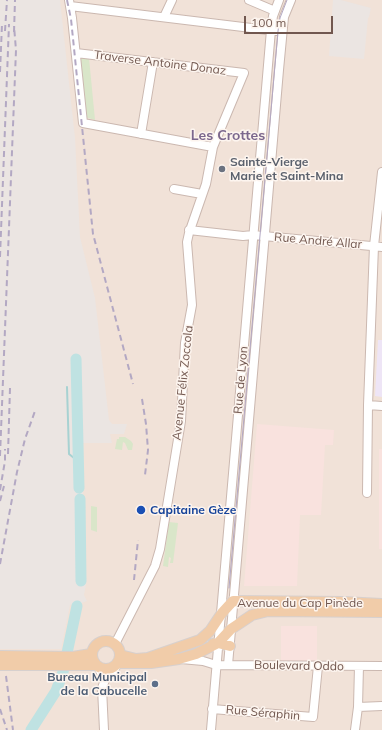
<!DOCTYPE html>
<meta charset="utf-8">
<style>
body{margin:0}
#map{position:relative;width:382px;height:730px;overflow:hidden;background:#faf1e9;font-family:Mulish,sans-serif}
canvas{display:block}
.scale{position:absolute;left:244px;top:16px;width:89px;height:18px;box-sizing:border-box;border:2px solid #71574f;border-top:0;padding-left:5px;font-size:12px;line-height:14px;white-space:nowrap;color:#71574f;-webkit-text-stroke:3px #fdf5ef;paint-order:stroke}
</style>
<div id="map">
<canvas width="382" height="730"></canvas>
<div class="scale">100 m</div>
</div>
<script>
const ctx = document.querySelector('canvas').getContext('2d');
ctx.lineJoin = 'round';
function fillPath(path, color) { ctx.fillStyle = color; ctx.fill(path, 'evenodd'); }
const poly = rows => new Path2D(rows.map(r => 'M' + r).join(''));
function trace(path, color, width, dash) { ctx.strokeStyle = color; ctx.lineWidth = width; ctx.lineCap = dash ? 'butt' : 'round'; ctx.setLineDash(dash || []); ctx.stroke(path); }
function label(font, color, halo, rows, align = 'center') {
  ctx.font = font + ' Mulish,sans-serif'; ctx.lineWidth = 3; ctx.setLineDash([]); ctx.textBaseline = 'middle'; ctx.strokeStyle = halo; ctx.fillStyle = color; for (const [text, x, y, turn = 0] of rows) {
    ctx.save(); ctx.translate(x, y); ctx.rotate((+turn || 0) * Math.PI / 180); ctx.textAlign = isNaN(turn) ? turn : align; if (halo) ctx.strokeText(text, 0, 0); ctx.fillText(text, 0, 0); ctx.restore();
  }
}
const residential = poly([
 [0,0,382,0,382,730,0,730]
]);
const commercial = poly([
 [257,424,334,430,333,445,325,445,321,515,300,515,297,586,244,586],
 [379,449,382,449,382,549,379,549],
 [281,626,317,626,317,661,281,661]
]);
const industrial = poly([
 [0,0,60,0,75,138,80,237,95,298,109,420,112,424,127,424,124,434,110,434,112,443,81,443,85,542,86,585,84,595,87,601,82,603,81,606,73,604,70,605,61,649,0,649],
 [333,0,341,0,371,8,369,17,368,18,364,59,329,56]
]);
const education = poly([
 [378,340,382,340,382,397,375,396]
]);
const green = poly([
 [79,58,89,58,95,120,85,117],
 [119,437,125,437,131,441,133,444,132,450,128,450,125,443,123,442,122,450,115,449,117,439,119,439],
 [91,506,97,507,97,532,91,530],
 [169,522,178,523,173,563,170,563,171,558,169,557,168,567,163,566]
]);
const stream = poly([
 [67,387,69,454,74,458,79,467]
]);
const river = poly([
 [76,359,79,488],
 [80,499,81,581],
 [31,730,56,691,63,672,77,606]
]);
const minor = poly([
 [69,0,72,18,83,123,213,147],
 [249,0,275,11],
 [70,6,276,31],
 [164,17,172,0],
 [76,53,244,73,213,147,206,184,189,233,187,242,192,305,185,343,181,421,160,549,155,566,115,644],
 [141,134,153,62],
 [174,189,202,194],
 [189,230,243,236,253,235,382,247],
 [368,405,382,406],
 [367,493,368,405,374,246,382,172],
 [181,659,203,661,216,665,382,666],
 [228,665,279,70,284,17,291,0],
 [98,667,105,680],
 [358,707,382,706],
 [212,709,313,717,318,666],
 [104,730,102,688,105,680,114,671,117,664],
 [211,730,271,30,273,16,279,0],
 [355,730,358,707,359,666]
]);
const major = poly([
 '92 655a14 14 0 1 1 28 0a14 14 0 1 1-28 0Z',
 [213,644,218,643,230,646],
 [120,655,136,659,148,658,200,640,210,631,222,613,233,601,343,602,382,604],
 [0,656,73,657,91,654],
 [118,663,151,663,179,659,196,654,218,643,231,629,252,615,268,611,382,612],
 [0,665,95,665]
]);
const tram = poly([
 [229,588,278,31,280,18,287,0]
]);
const rail = poly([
 [67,0,71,19,93,234,133,384],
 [5,31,7,0],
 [14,32,15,0],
 [0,72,2,24],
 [0,257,9,24],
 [142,399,146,424,148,450,145,475],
 [8,454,10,388],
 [0,456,16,50,14,26],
 [0,490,5,461,5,449],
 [0,501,4,486],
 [0,564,17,472,25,439,35,411],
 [134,580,138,540],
 [6,676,13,730],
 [0,709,7,730]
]);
const markers = [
 [222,169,4,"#6b7280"],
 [141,510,5,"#1a4fb4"],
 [155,684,4,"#5c6f8a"]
];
const streetNames = [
 ["Traverse Antoine Donaz",160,63,7],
 ["Rue André Allar",318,241,5],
 ["Rue de Lyon",241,380,-85],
 ["Avenue Félix Zoccola",183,383,-84],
 ["Avenue du Cap Pinède",300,603],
 ["Boulevard Oddo",299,666,1],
 ["Rue Séraphin",263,713,5]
];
const worshipNames = [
 ["Sainte-Vierge",230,162],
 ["Marie et Saint-Mina",230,176]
];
const transitNames = [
 ["Capitaine Gèze",150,510]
];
const serviceNames = [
 ["Bureau Municipal",147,677],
 ["de la Cabucelle",147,691]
];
const quarterNames = [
 ["Les Crottes",228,136]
];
fillPath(residential, '#f1e2d8');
fillPath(commercial, '#f9e2de');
fillPath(industrial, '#ebe5e2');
fillPath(education, '#eee5f6');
fillPath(green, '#d9e6c9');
trace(stream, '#a7d2d2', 2);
trace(river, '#bfe2e2', 11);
trace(minor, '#cbb8b0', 10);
trace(major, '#d7d0ce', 12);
trace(minor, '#fff', 8);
trace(major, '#f1cca9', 10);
trace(tram, '#b3a8c3', 1);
trace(rail, '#b3a8c3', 2, [6, 4]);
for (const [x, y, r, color] of markers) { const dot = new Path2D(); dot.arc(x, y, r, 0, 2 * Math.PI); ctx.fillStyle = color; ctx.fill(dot); trace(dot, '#fdf5ef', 1.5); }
label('12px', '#71574f', '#fdf5ef', streetNames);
label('bold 12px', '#5b616d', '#fdf5ef', worshipNames, 'left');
label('bold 12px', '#164399', '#fdf5ef', transitNames, 'left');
label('bold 12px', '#4e5e75', '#fdf5ef', serviceNames, 'right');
label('bold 14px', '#7b678d', '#fdf5ef', quarterNames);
</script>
